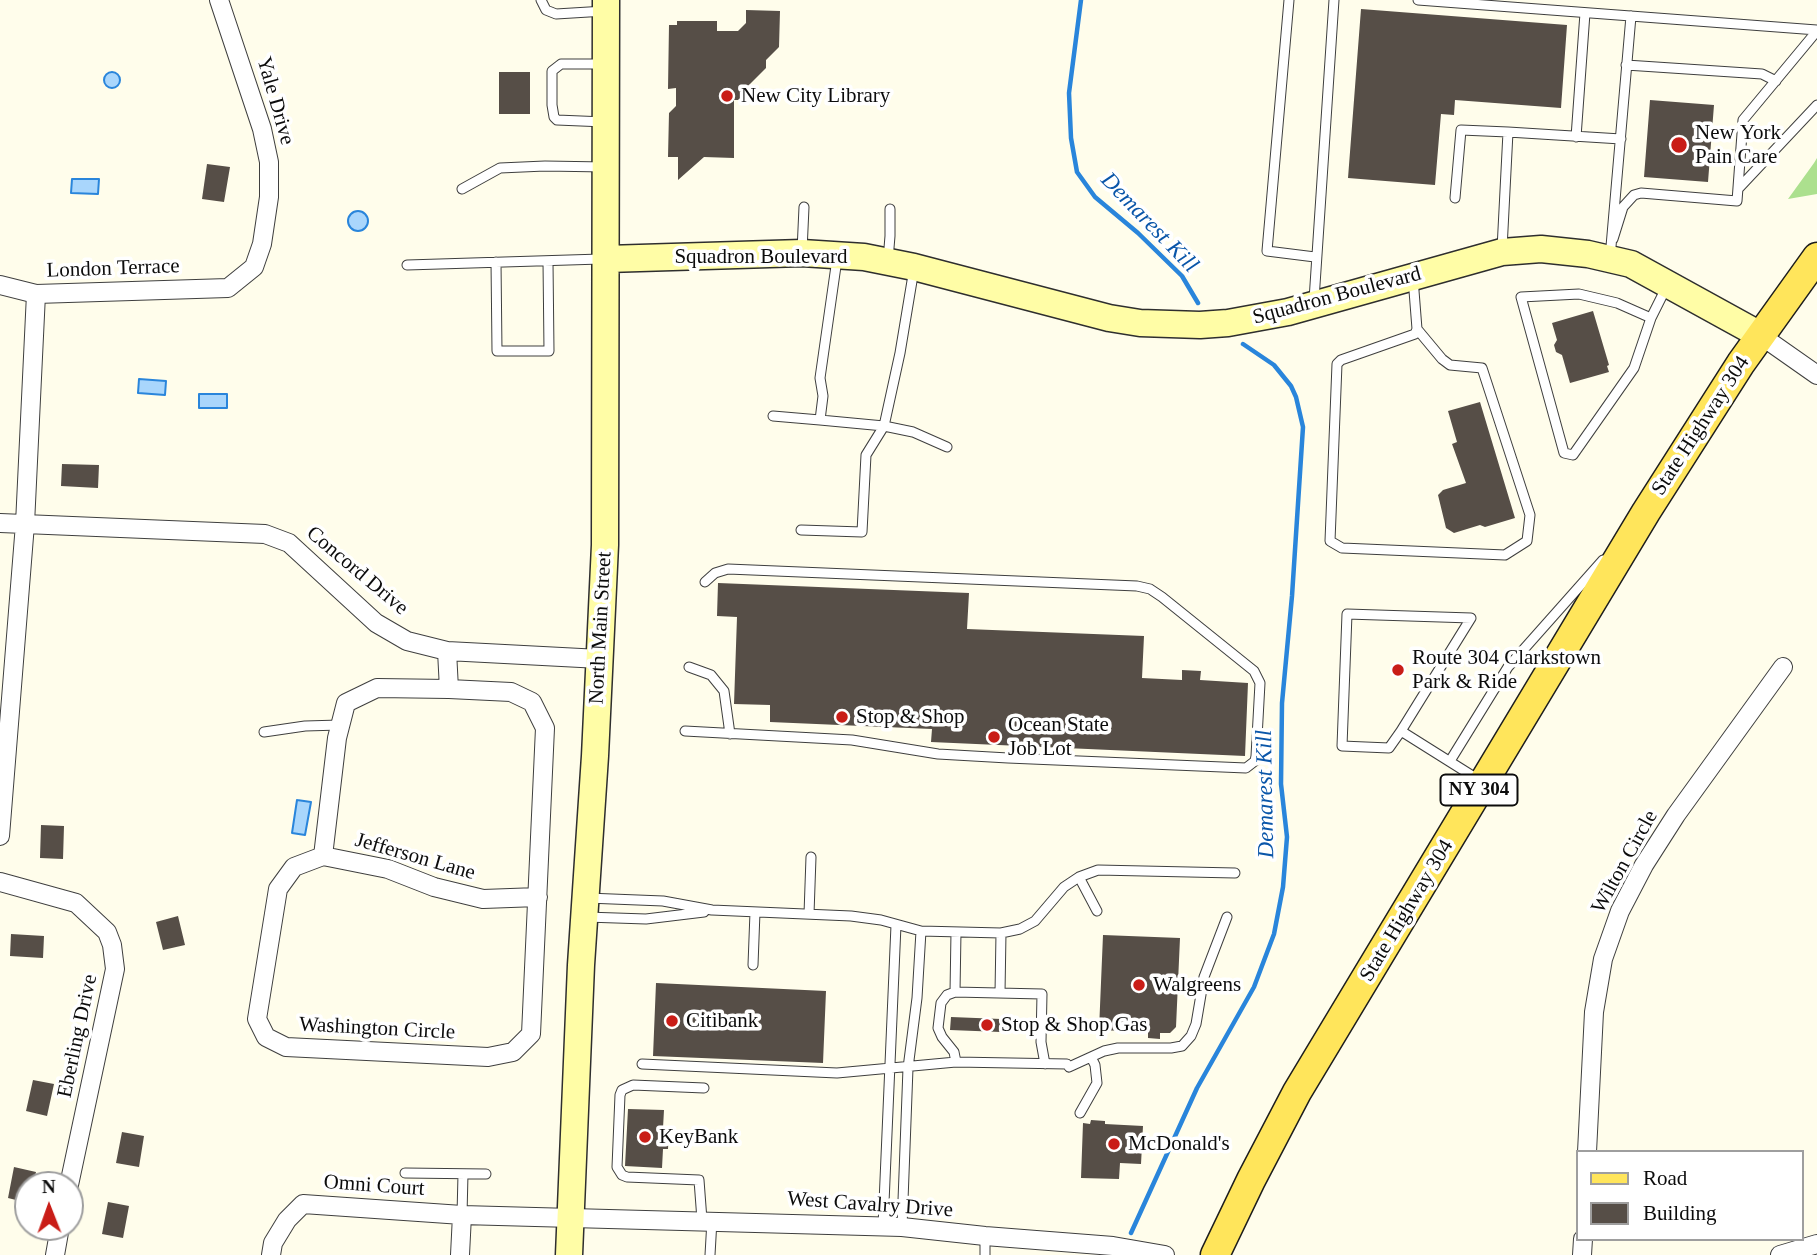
<!DOCTYPE html>
<style>
body{margin:0}
#map{position:relative;width:1817px;height:1255px;overflow:hidden;background:#fffdeb;font-family:Georgia,serif}
canvas{display:block}
.legend{position:absolute;left:1576px;top:1150px;width:228px;height:91px;box-sizing:border-box;background:#fff;border:2px solid #9e9e9e;margin:0;padding:9px 12px;list-style:none;font-size:21px;color:#0c0c0c}
.legend li{display:flex;align-items:center;gap:14px;height:35px}
.legend b{width:35px;border:2px solid #9e9e9e}
.north{position:absolute;left:14px;top:1171px;width:70px;height:70px;box-sizing:border-box;background:#fff;border:2px solid #9e9e9e;border-radius:50%;rotate:359deg;font-size:19px;font-weight:700;line-height:28px;text-align:center;color:#0c0c0c}
.north::after{content:'';display:block;margin:auto;width:24px;height:32px;background:#c91d17;clip-path:polygon(50% 0,100% 100%,50% 72%,0 100%)}
</style>
<div id="map">
<canvas width="1817" height="1255"></canvas>
<ul class="legend">
<li><b style="height:9px;background:#ffe55b"></b>Road</li>
<li><b style="height:19px;background:#564e47"></b>Building</li>
</ul>
<div class="north">N</div>
</div>
<script>
const ctx = document.querySelector('canvas').getContext('2d');
ctx.lineJoin = 'round';
function fillPath(path, color) { ctx.fillStyle = color; ctx.fill(path, 'evenodd'); }
const poly = rows => new Path2D(rows.map(r => 'M' + r).join(''));
function trace(path, color, width, dash) { ctx.strokeStyle = color; ctx.lineWidth = width; ctx.lineCap = dash ? 'butt' : 'round'; ctx.setLineDash(dash || []); ctx.stroke(path); }
function label(font, color, halo, rows, align = 'center') {
  ctx.font = font + ' Georgia,serif'; ctx.lineWidth = 7; ctx.setLineDash([]); ctx.textBaseline = 'middle'; ctx.strokeStyle = halo; ctx.fillStyle = color; for (const [text, x, y, turn = 0] of rows) {
    ctx.save(); ctx.translate(x, y); ctx.rotate((+turn || 0) * Math.PI / 180); ctx.textAlign = isNaN(turn) ? turn : align; if (halo) ctx.strokeText(text, 0, 0); ctx.fillText(text, 0, 0); ctx.restore();
  }
}
const forest = poly([
 [1817,158,1817,194,1788,199,1814,163]
]);
const water = poly([
 '104 80a8 8 0 1 1 16 0a8 8 0 1 1-16 0Z',
 [72,179,99,179,98,194,71,193,72,179],
 '348 221a10 10 0 1 1 20 0a10 10 0 1 1-20 0Z',
 [139,379,166,381,165,395,138,393,139,379],
 [199,394,227,394,227,408,199,408,199,394],
 [297,800,311,802,305,835,292,833,297,800]
]);
const stream = poly([
 [1081,0,1069,93,1071,138,1077,172,1095,197,1138,233,1182,276,1198,303],
 [1131,1233,1197,1088,1254,987,1274,934,1283,887,1287,837,1281,784,1282,703,1292,596,1303,427,1296,397,1291,386,1274,365,1243,344]
]);
const building = poly([
 [1361,9,1567,25,1561,108,1455,100,1454,115,1441,114,1435,185,1348,178],
 [746,10,780,11,779,47,766,60,766,68,748,86,748,100,734,100,734,158,704,157,678,180,678,157,668,157,669,113,676,106,676,88,668,89,669,25,677,25,677,21,717,21,717,31,738,31,746,23],
 [499,72,530,72,530,114,499,114],
 [1650,100,1714,105,1708,182,1644,177],
 [207,164,230,167,224,202,202,199],
 [1593,311,1609,365,1607,366,1609,372,1570,383,1562,355,1556,352,1554,345,1557,340,1552,323],
 [1480,402,1515,518,1485,527,1480,525,1454,533,1446,528,1438,495,1443,490,1466,483,1452,444,1457,442,1448,411],
 [62,464,99,465,98,488,61,486],
 [718,583,969,593,967,629,1144,636,1142,678,1182,680,1182,670,1201,671,1200,680,1248,683,1245,756,931,742,932,729,770,722,770,705,734,704,737,617,717,616],
 [41,825,64,826,63,859,40,858],
 [178,916,185,945,163,950,156,922],
 [11,934,44,936,43,958,10,956],
 [1103,935,1180,938,1176,1027,1170,1033,1160,1033,1160,1039,1148,1038,1148,1032,1099,1030],
 [656,983,826,991,823,1063,653,1056],
 [951,1017,1026,1020,1026,1033,950,1030],
 [33,1080,54,1084,47,1116,26,1111],
 [628,1109,664,1110,663,1128,669,1129,668,1149,663,1149,662,1168,625,1166],
 [1091,1120,1105,1121,1105,1124,1143,1126,1141,1164,1120,1163,1119,1179,1081,1178,1083,1123,1090,1124],
 [122,1132,144,1136,139,1167,116,1163],
 [14,1167,36,1172,33,1185,28,1185,28,1203,8,1198],
 [108,1202,129,1206,123,1238,102,1234]
]);
const lane = poly([
 [541,0,546,10,556,14,605,11],
 [1289,0,1267,251,1315,257],
 [1418,0,1817,30],
 [1626,65,1762,74,1776,81],
 [605,122,557,120,554,117,552,105,552,71,561,64,605,64],
 [1576,137,1585,13],
 [462,189,500,168,545,166,605,167],
 [1738,189,1817,105],
 [1455,198,1461,130,1508,132],
 [1613,239,1623,207,1634,195,1641,193,1737,201,1743,120,1817,31],
 [1502,249,1508,132,1621,139],
 [802,251,804,207],
 [1610,258,1631,16],
 [837,259,820,378,823,396,820,420,884,426,913,432,947,447],
 [888,260,890,236,890,209],
 [496,262,497,351,549,351,548,262],
 [407,265,601,259],
 [1413,278,1417,329,1415,334,1341,360,1337,364,1330,541,1342,548,1505,555,1527,541,1530,515,1482,368,1450,365,1442,359,1417,329],
 [1314,300,1334,0],
 [1651,318,1634,368,1573,455,1564,453,1521,297,1579,294,1617,303,1651,318,1666,288],
 [773,416,820,420],
 [801,530,862,532,866,455,884,426,900,353,914,269],
 [689,667,711,675,724,691,730,734],
 [685,731,852,740,938,754,1008,758,1246,768,1255,761,1256,756,1260,683,1254,671,1162,597,1150,589,1137,586,728,569,715,573,705,582],
 [1401,731,1389,748,1342,746,1347,614,1471,618,1401,731,1479,780],
 [264,732,305,726,340,725],
 [1450,761,1508,667,1603,560],
 [1079,877,1097,911],
 [587,898,663,901,712,910,851,916,881,920,921,931,1001,933,1020,929,1035,921,1064,887,1079,877,1098,870,1235,873],
 [809,914,811,857],
 [586,917,646,919,704,912],
 [753,965,755,912],
 [955,992,956,932],
 [1000,993,1001,933],
 [956,1062,954,1052,942,1037,938,1028,941,1003,947,995,955,992,1042,994,1041,1042,1045,1064],
 [642,1064,837,1073,956,1062,1067,1064,1069,1067,1104,1051,1118,1048,1171,1048,1182,1046,1191,1036,1196,1024,1204,977,1227,917],
 [1080,1113,1097,1083,1095,1065,1091,1057],
 [405,1173,486,1174],
 [462,1215,463,1174],
 [702,1220,699,1180,627,1177,622,1175,617,1167,620,1095,622,1090,633,1085,704,1088],
 [883,1226,896,925],
 [902,1227,908,1068,917,998,921,931],
 [710,1255,712,1220],
 [985,1255,985,1236]
]);
const street = poly([
 [0,285,36,294,228,288,254,267,262,244,269,197,269,162,262,129,219,0],
 [1760,335,1817,375],
 [0,523,265,534,289,543,376,623,407,641,447,651,600,659],
 [447,651,449,689,377,688,346,703,337,738,323,856,294,867,278,889,257,1019,266,1037,286,1047,488,1057,513,1052,531,1034,545,728,532,702,511,692,449,689],
 [0,836,25,524,36,294],
 [323,856,388,869,434,887,483,899,538,897],
 [0,882,76,903,107,932,112,945,115,969,69,1185],
 [1587,1152,1594,1012,1603,959,1620,911,1644,865,1676,815,1783,667],
 [55,1255,60,1227],
 [271,1255,273,1243,287,1220,303,1204,462,1215,902,1227,985,1236,1113,1246,1165,1255],
 [460,1255,462,1215],
 [1582,1255,1583,1239],
 [1780,1255,1817,1244]
]);
const secondary = poly([
 [607,259,802,253,864,257,914,267,1109,318,1140,323,1200,325,1228,323,1288,312,1502,252,1541,249,1588,254,1631,264,1760,335],
 [569,1255,581,965,595,756,605,545,606,0]
]);
const primary = poly([
 [1215,1255,1251,1180,1297,1092,1646,512,1741,363,1817,257]
]);
const markers = [
 [727,96,7,"#c91d17"],
 [1679,145,9,"#c91d17"],
 [1398,670,7,"#c91d17"],
 [842,717,7,"#c91d17"],
 [994,737,7,"#c91d17"],
 [1139,985,7,"#c91d17"],
 [672,1021,7,"#c91d17"],
 [987,1025,7,"#c91d17"],
 [645,1137,7,"#c91d17"],
 [1114,1144,7,"#c91d17"]
];
const shields = [
 [1479,790,77]
];
const shieldNames = [
 ["NY 304",1479,790]
];
const poiNames = [
 ["New City Library",741,96],
 ["New York",1695,133],
 ["Pain Care",1695,157],
 ["Route 304 Clarkstown",1412,658],
 ["Park & Ride",1412,682],
 ["Stop & Shop",856,717],
 ["Ocean State",1008,725],
 ["Job Lot",1008,749],
 ["Walgreens",1153,985],
 ["Citibank",686,1021],
 ["Stop & Shop Gas",1001,1025],
 ["KeyBank",659,1137],
 ["McDonald's",1128,1144]
];
const streetNames = [
 ["Yale Drive",275,101,74],
 ["Squadron Boulevard",761,257],
 ["London Terrace",113,269,-2],
 ["Squadron Boulevard",1337,296,-15],
 ["State Highway 304",1701,426,-57],
 ["Concord Drive",357,571,40],
 ["North Main Street",601,628,-87],
 ["Jefferson Lane",415,857,16],
 ["Wilton Circle",1625,862,-61],
 ["State Highway 304",1407,911,-59],
 ["Washington Circle",377,1029,3],
 ["Eberling Drive",78,1036,-78],
 ["Omni Court",374,1186,4],
 ["West Cavalry Drive",870,1205,4]
];
const waterNames = [
 ["Demarest Kill",1149,223,46],
 ["Demarest Kill",1266,794,-91]
];
fillPath(forest, '#ace08e');
fillPath(water, '#a9d6fc');
trace(water, '#2985db', 2);
trace(stream, '#2985db', 4.5);
fillPath(building, '#564e47');
trace(lane, '#3f3f3f', 11);
trace(street, '#3f3f3f', 20);
trace(secondary, '#2e2e2e', 29);
trace(primary, '#1d1d1d', 31);
trace(lane, '#fff', 9);
trace(street, '#fff', 18);
trace(secondary, '#fffda6', 26);
trace(primary, '#ffe55b', 28);
for (const [x, y, r, color] of markers) { const dot = new Path2D(); dot.arc(x, y, r, 0, 2 * Math.PI); ctx.fillStyle = color; ctx.fill(dot); trace(dot, '#fff', 2.5); }
for (const [x, y, w] of shields) { const box = new Path2D(); box.roundRect(x - w / 2, y - 15.5, w, 31, 5); ctx.fillStyle = '#fff'; ctx.fill(box); trace(box, '#0c0c0c', 2); }
label('bold 19px', '#0c0c0c', null, shieldNames);
label('21px', '#0c0c0c', '#fff', poiNames, 'left');
label('21px', '#0c0c0c', '#fff', streetNames);
label('italic 23px', '#0a56a9', '#fff', waterNames);
</script>
